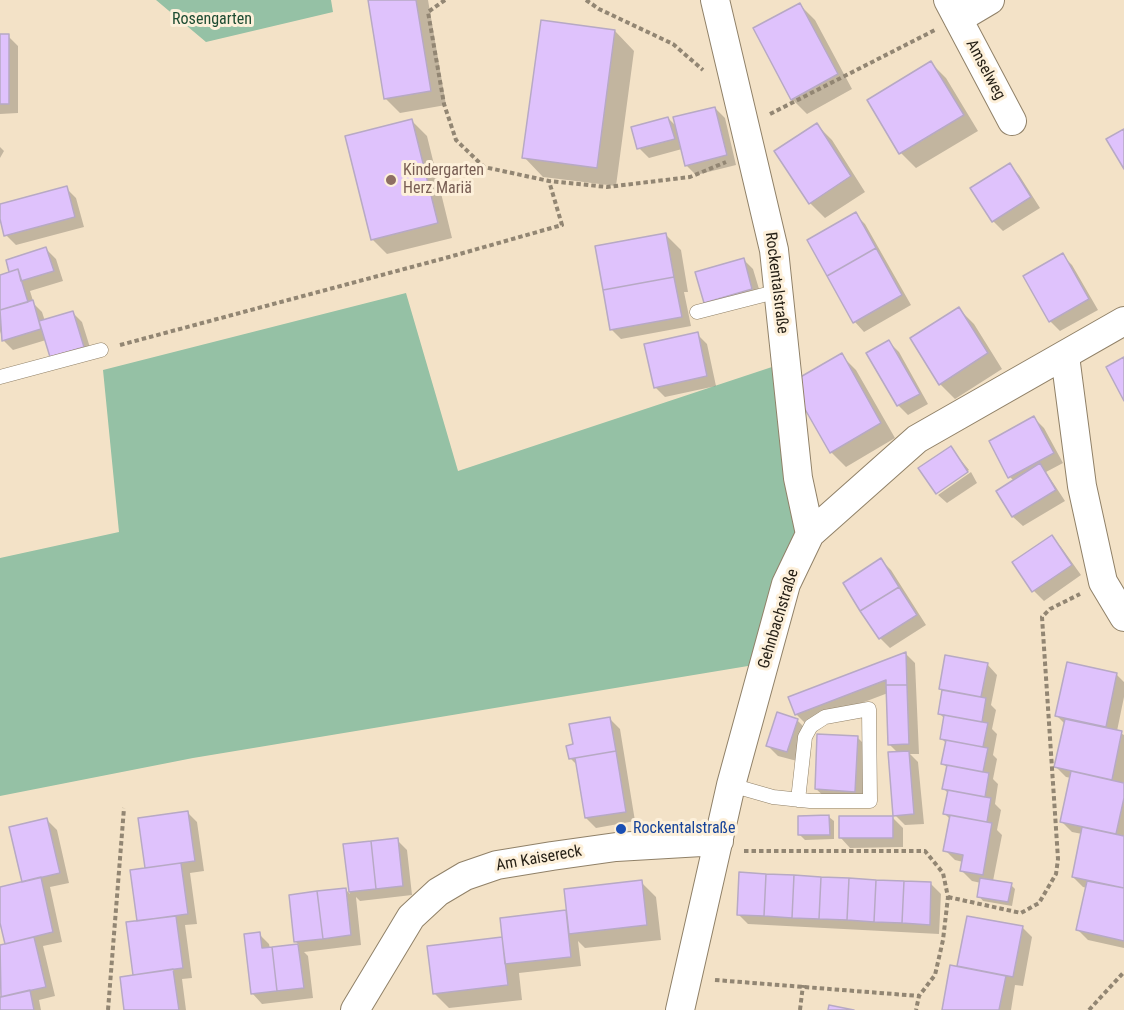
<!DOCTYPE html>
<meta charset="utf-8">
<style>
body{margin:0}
canvas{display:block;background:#f3e2c7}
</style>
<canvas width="1124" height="1010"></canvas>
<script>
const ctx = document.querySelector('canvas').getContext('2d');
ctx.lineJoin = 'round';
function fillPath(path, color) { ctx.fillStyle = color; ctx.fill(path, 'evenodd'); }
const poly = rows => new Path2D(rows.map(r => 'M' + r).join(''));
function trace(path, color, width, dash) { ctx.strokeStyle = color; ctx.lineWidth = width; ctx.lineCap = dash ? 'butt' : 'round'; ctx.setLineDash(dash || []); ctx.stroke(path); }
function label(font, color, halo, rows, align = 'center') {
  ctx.font = font + ' "Roboto Condensed",sans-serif'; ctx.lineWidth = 6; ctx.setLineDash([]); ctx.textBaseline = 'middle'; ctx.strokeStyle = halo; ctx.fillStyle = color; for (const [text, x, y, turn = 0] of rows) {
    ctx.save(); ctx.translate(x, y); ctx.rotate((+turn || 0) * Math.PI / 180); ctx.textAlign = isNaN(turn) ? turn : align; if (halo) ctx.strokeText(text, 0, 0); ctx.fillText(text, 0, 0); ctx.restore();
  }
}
const green = poly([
 [156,0,331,0,333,12,206,42],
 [406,293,458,471,778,365,798,526,754,665,193,758,0,796,0,558,119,532,103,370]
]);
const shadow = poly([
 [369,0,428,0,446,105,400,113,385,98],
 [800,5,815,20,852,89,807,114,792,99],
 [615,31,634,51,616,186,543,177,524,157],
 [0,36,8,36,18,46,18,113,0,114],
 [931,63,946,78,978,131,916,168,901,153,869,100],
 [715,108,725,118,736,165,696,175,686,165,682,149,649,158,639,148,668,118,677,127],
 [412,121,427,136,452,238,387,254,372,239],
 [817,125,832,140,865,192,825,218,810,203],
 [0,147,4,151,0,158],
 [1009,165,1019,175,1040,208,1003,231,993,221],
 [66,188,76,198,84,227,16,245,6,235,0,206],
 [855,214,865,224,911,305,864,332,855,322],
 [666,235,681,250,688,292,684,292,691,326,621,339,611,329],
 [46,249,56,259,63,281,30,291,34,304,42,312,45,321,72,312,82,322,93,357,61,367,46,340,13,350,3,340,0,331,0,276,11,273],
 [1062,255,1072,265,1098,310,1060,331,1050,321,1025,277],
 [743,259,753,269,762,299,715,312,705,302],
 [959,309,974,324,1002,369,955,399,940,384],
 [697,334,707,344,716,386,665,397,655,387],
 [889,342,899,352,928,404,908,415,898,405,868,353],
 [841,355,856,370,895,438,846,467,831,452],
 [1034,418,1044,428,1063,463,1046,472,1065,501,1023,526,1013,517,998,491,1014,481,1010,477],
 [951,448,969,470,937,492],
 [971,472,977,483,947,503,938,495],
 [1051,537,1061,547,1081,575,1044,601,1034,591,1014,563],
 [881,560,891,570,926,625,890,648,880,638],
 [905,653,915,663,919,754,910,754,918,762,924,824,905,825,895,815,898,753,889,744,888,693,806,724,796,714],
 [987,664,997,675,991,705,996,710,992,729,997,734,993,755,997,759,993,779,998,784,995,804,1001,810,997,830,1002,835,993,881,1011,885,1015,889,1012,906,983,901,979,896,981,883,972,881,962,871,963,862,955,860,945,850,950,819,945,814,949,794,944,789,948,768,943,764,947,744,942,739,945,719,939,713,943,692,940,689],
 [1117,675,1124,682,1124,697,1117,731,1124,735,1124,948,1088,940,1078,930,1087,888,1083,887,1073,877,1082,834,1072,832,1062,822,1071,778,1066,777,1056,767,1065,724,1057,716],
 [610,719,620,729,635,821,596,828,586,818,578,766,570,758,574,746],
 [797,720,807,730,797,761,778,756,768,746],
 [857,737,867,747,865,801,827,799,816,789],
 [187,812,197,822,204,871,190,873,197,924,185,925,192,978,182,979,186,1010,126,1010,135,976,128,924,139,922,146,870],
 [829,817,834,821,834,839,805,840,800,835],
 [893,818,903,828,903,847,850,848,840,837],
 [47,820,57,830,69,883,50,887,62,942,43,946,55,996,39,1000,41,1010,0,1010,0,999,3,998,0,987,0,946,6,945,0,917,0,888,24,883],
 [397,840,407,850,412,895,360,901,356,897,361,945,304,952,308,956,313,998,262,1004,252,993,259,934,269,944,270,949,299,945,295,941,346,890,350,894,345,846],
 [641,882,656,897,661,940,585,948,578,941,581,966,519,973,522,1000,449,1008,434,993,501,939,504,941,566,912,568,915],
 [931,884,941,894,939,934,748,924,738,914],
 [968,917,1022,927,1032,937,1023,986,1015,985,1011,1010,943,1010,958,968]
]);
const building = poly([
 [368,0,416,0,431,91,384,99,368,0],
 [800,3,838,74,791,100,753,28,800,3],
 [541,20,615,30,597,168,522,158,541,20],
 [0,34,9,34,9,104,0,104,0,34],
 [931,61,964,115,899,154,867,100,931,61],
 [715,107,727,155,685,166,673,117,715,107],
 [668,117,675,139,637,149,631,127,668,117],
 [412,119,438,223,371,240,345,136,412,119],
 [817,123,851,176,809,204,774,151,817,123],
 [1124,129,1124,169,1106,139,1124,129],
 [1010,163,1031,197,992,222,970,188,1010,163],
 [67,186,75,217,4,236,0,219,0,204,67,186],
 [856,212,876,248,827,276,807,240,856,212],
 [666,233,674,277,603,290,595,246,666,233],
 [46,247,54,271,21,281,18,269,9,272,6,260,46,247],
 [876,248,902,295,853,323,827,276,876,248],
 [1063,253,1089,299,1049,322,1023,276,1063,253],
 [744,258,752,289,704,303,695,272,744,258],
 [18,269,28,302,0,310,0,275,18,269],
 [674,277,682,317,610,330,603,290,674,277],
 [33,300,41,329,2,341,0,310,33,300],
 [959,307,988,353,939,385,910,338,959,307],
 [73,311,84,347,50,357,39,321,73,311],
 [698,332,707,376,654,388,644,344,698,332],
 [889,340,920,394,897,406,866,353,889,340],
 [842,353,881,423,830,453,790,383,842,353],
 [1124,357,1124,401,1106,367,1124,357],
 [1034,416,1054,453,1008,478,989,441,1034,416],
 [951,446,968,472,936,494,918,468,951,446],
 [1040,463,1056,490,1012,517,996,491,1040,463],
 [1052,535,1072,565,1032,592,1012,562,1052,535],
 [881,558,899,587,860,611,843,583,881,558],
 [899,587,917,615,879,639,860,611,899,587],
 [906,652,907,685,886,685,886,680,795,715,788,697,906,652],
 [945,655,988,663,981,697,939,689,945,655],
 [1067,662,1117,673,1106,727,1055,716,1067,662],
 [886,685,907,685,909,744,888,745,886,685],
 [942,690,986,698,982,722,938,714,942,690],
 [777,712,798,719,787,752,766,746,777,712],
 [944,715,988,723,983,747,940,739,944,715],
 [610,717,616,751,569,759,566,746,573,744,569,724,610,717],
 [1065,719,1122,731,1112,780,1054,767,1065,719],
 [817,734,858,736,855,792,815,789,817,734],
 [946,740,988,748,983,772,941,764,946,740],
 [616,751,626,812,585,818,575,758,616,751],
 [909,751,914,814,893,816,888,752,909,751],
 [947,765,989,773,985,797,942,789,947,765],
 [1071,771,1124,783,1124,798,1116,834,1060,822,1071,771],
 [948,790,991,798,987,822,943,814,948,790],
 [188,811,195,861,145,868,138,818,188,811],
 [829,815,830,835,798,835,798,816,829,815],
 [950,815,992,823,983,875,960,871,963,855,943,851,950,815],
 [839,816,893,816,893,838,839,838,839,816],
 [47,818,60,873,22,882,9,827,47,818],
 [1082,827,1124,836,1124,888,1072,877,1082,827],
 [398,838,403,886,376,889,371,841,398,838],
 [371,841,376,889,349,892,343,844,371,841],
 [181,863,188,914,137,921,130,870,181,863],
 [739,872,766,874,764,916,737,915,739,872],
 [766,874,794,875,792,918,764,916,766,874],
 [794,875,821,877,819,919,792,918,794,875],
 [41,877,53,932,5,944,0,923,0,887,41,877],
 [821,877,849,878,847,920,819,919,821,877],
 [849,878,876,880,874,922,847,920,849,878],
 [980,878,1012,883,1008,902,977,897,980,878],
 [642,880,647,925,569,934,564,889,642,880],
 [876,880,904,881,902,923,874,922,876,880],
 [904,881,931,882,930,925,902,923,904,881],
 [1087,881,1124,888,1124,941,1076,930,1087,881],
 [346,888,351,935,323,939,317,891,346,888],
 [317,891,323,939,294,942,289,895,317,891],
 [566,910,571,957,505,964,500,918,566,910],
 [176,916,183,968,133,975,126,922,176,916],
 [967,916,1023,926,1013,977,957,966,967,916],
 [260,932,262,948,272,947,277,991,251,994,244,934,260,932],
 [34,937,46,987,1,997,0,945,34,937],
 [502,937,508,985,433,994,427,946,502,937],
 [298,944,304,988,277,991,272,947,298,944],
 [950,965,1006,976,999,1010,942,1010,950,965],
 [173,969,179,1010,124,1010,120,977,173,969],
 [30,990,34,1010,0,1010,0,997,30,990],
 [829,1005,854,1010,828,1010,829,1005]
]);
const path = poly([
 [445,0,428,12,444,104,456,140,484,167,549,181,607,187,690,177,726,162],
 [586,0,599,9,673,44,703,70],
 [770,114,935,30],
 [120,345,449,257,562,225,549,181],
 [744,851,925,851,943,873,948,897,943,940,935,975,919,996],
 [948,897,1021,913,1039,903,1056,874,1058,859,1042,617,1050,609,1080,594],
 [715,980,919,996,916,1010],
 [108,1010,124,808],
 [800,1010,803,985],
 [1089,1010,1124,972]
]);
const lane = poly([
 [697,312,779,291],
 [0,377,101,350],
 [731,785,773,797,810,801,870,801,869,709,825,717,811,726,805,737,798,800]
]);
const street = poly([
 [715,0,774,250,798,478,810,534],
 [948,0,1012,121],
 [958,19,990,0],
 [1065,356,1082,486,1103,582,1124,617],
 [355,1010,411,917,438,892,465,876,497,865,552,856,616,847,719,841],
 [680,1010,731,785,786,584,810,534,917,439,1124,321]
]);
const markers = [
 [391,180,6,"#8d6e63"],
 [621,829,6,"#1a4fb4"]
];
const parkNames = [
 ["Rosengarten",212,20]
];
const streetNames = [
 ["Amselweg",985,70,62],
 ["Rockentalstraße",776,283,83],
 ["Gehnbachstraße",779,619,-73],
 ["Am Kaisereck",539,859,-10]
];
const educationNames = [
 ["Kindergarten",403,171],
 ["Herz Mariä",403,189]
];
const transitNames = [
 ["Rockentalstraße",633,829]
];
fillPath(green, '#95c1a5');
fillPath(shadow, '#0003');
fillPath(building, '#dfc2fc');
trace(building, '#b7a9c4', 1.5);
trace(lane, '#908168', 15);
trace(street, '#908168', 30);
trace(path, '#928673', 4, [4.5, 3]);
trace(lane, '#fff', 14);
trace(street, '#fff', 28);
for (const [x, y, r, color] of markers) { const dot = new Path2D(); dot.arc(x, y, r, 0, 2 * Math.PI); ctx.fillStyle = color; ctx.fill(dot); trace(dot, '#fdf0da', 2); }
label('16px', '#1d4c32', '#fdf0da', parkNames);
label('16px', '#251f15', '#fdf0da', streetNames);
label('16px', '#785e54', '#fdf0da', educationNames, 'left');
label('16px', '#164399', '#fdf0da', transitNames, 'left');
</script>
